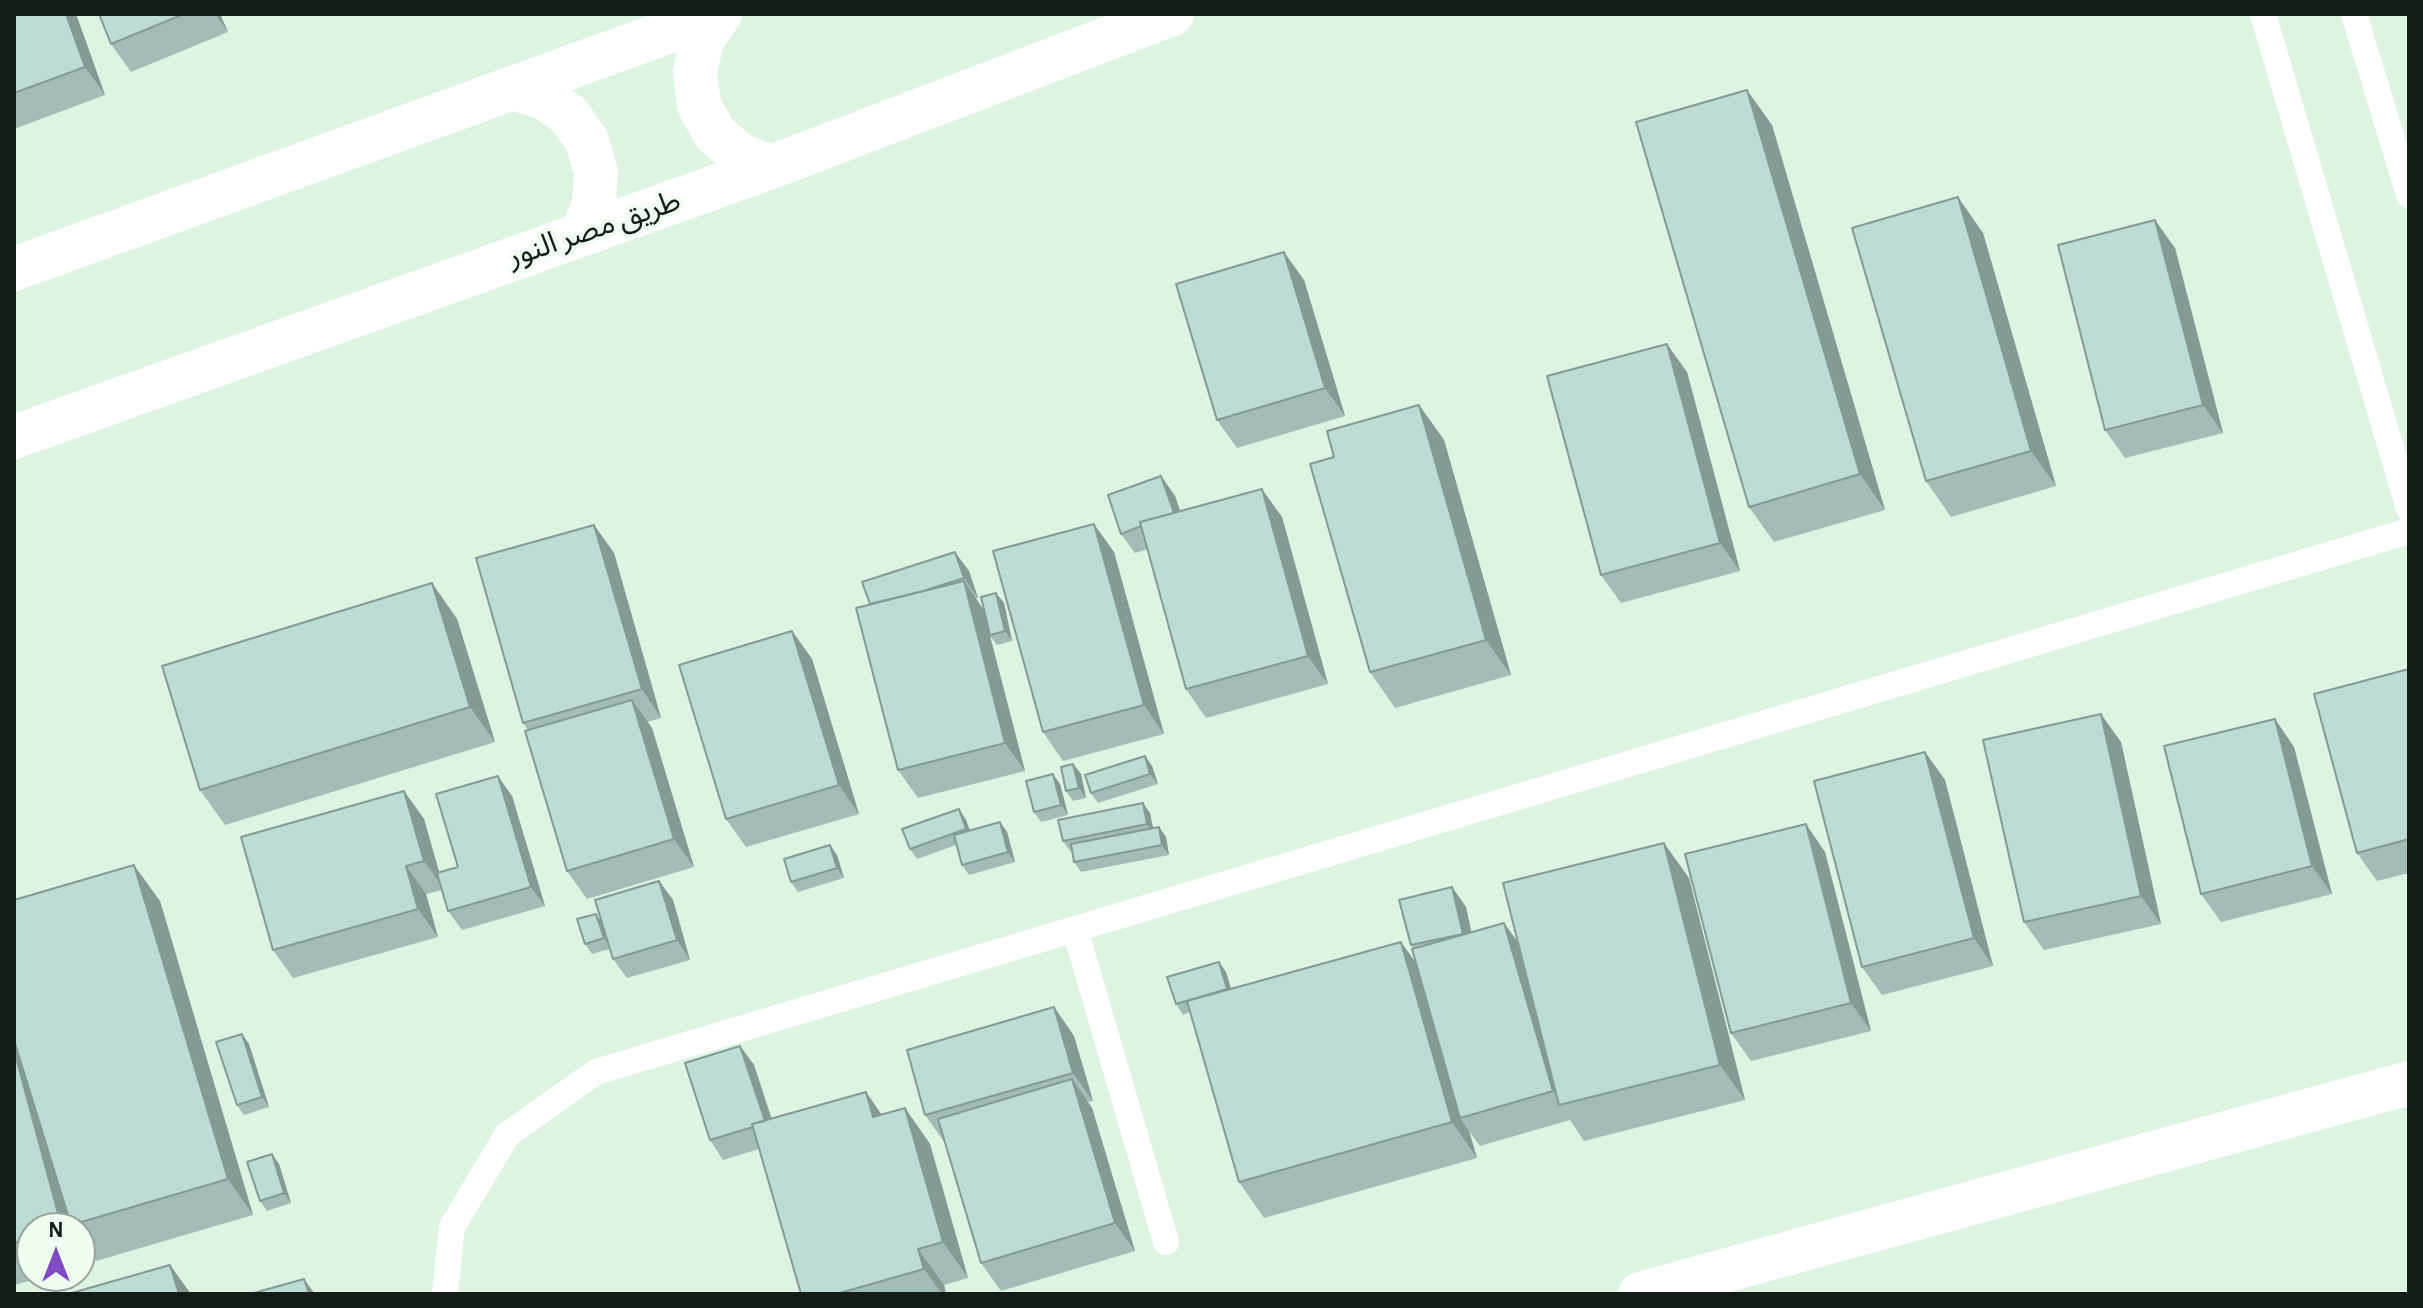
<!DOCTYPE html>
<meta charset="utf-8">
<style>
body{margin:0}
#map{position:relative;width:2423px;height:1308px;overflow:hidden;background:#dcf4e0;font-family:"Alegreya Sans",sans-serif}
canvas{display:block}
.frame{position:absolute;inset:0;border:16px solid #141c16;pointer-events:none}
.north{position:absolute;left:16px;top:1212px;width:80px;height:80px;box-sizing:border-box;background:#f0fef2;border:2px solid #98a49a;border-radius:50%;rotate:0deg;font-size:22px;font-weight:700;line-height:32px;text-align:center;color:#141c16}
.north::after{content:'';display:block;margin:auto;width:28px;height:36px;background:#7e4bc3;clip-path:polygon(50% 0,100% 100%,50% 72%,0 100%)}
</style>
<div id="map">
<canvas width="2423" height="1308"></canvas>
<div class="frame"></div>
<div class="north">N</div>
</div>
<script>
const ctx = document.querySelector('canvas').getContext('2d');
ctx.lineJoin = 'round';
const poly = rows => new Path2D(rows.map(r => 'M' + r).join(''));
function trace(path, color, width, dash) { ctx.strokeStyle = color; ctx.lineWidth = width; ctx.lineCap = dash ? 'butt' : 'round'; ctx.setLineDash(dash || []); ctx.stroke(path); }
function fillPath(path, color) { ctx.fillStyle = color; ctx.fill(path, 'evenodd'); }
function label(font, color, halo, rows, align = 'center') {
  ctx.font = font + ' "Alegreya Sans","Noto Sans Arabic",sans-serif'; ctx.lineWidth = 8; ctx.setLineDash([]); ctx.textBaseline = 'middle'; ctx.strokeStyle = halo; ctx.fillStyle = color; for (const [text, x, y, turn = 0] of rows) {
    ctx.save(); ctx.translate(x, y); ctx.rotate((+turn || 0) * Math.PI / 180); ctx.textAlign = isNaN(turn) ? turn : align; if (halo) ctx.strokeText(text, 0, 0); ctx.fillText(text, 0, 0); ctx.restore();
  }
}
const lane = poly([
 [2263,14,2409,509],
 [2354,14,2409,195],
 [1075,929,1166,1242],
 [445,1294,452,1227,507,1135,596,1072,2409,531]
]);
const street = poly([
 [1640,1294,2409,1083]
]);
const secondary = poly([
 [720,14,702,40,695,72,699,105,715,134,740,155,771,167],
 [512,88,543,97,569,115,587,141,596,172,594,204,582,233],
 [14,269,717,14],
 [14,437,771,167,1172,14]
]);
const wall = poly([
 [14,14,76,14,105,95,14,129],
 [99,14,220,14,228,32,131,72,111,44],
 [1772,125,1885,510,1774,542,1749,507],
 [1983,233,2056,486,1951,517,1926,481],
 [2175,248,2223,433,2125,458,2105,430],
 [1304,280,1345,416,1237,448,1217,420],
 [1687,372,1740,571,1621,603,1601,575],
 [1419,405,1444,440,1511,675,1395,708,1370,672,1334,457],
 [1161,476,1175,496,1180,511,1282,517,1328,684,1206,718,1186,689,1148,549,1135,553,1121,534],
 [594,525,614,553,661,718,647,722,652,728,694,867,587,899,567,871,528,730,523,723],
 [1114,552,1164,734,1063,761,1043,732],
 [969,571,978,598,976,598,983,609,996,593,1004,603,1012,641,997,645,990,636,1025,771,918,798,898,770,870,604],
 [432,583,457,619,495,742,225,825,200,790],
 [792,631,812,659,859,814,746,847,726,819],
 [2409,669,2409,873,2377,881,2357,853],
 [2121,742,2161,924,2044,950,2024,922],
 [2294,747,2332,894,2221,922,2201,894],
 [1925,752,1945,780,1993,966,1882,995,1862,967],
 [1145,756,1152,766,1158,784,1098,803,1091,793],
 [1073,764,1081,774,1086,798,1073,801,1066,791],
 [1060,784,1068,815,1041,822,1034,812],
 [404,791,424,819,439,872,458,867,512,796,545,906,462,930,448,911,442,890,426,894,438,937,293,978,273,950],
 [959,809,966,820,969,830,1000,822,1007,832,1015,862,969,875,962,865,956,845,917,859,910,849],
 [1150,813,1153,828,1159,827,1166,837,1169,855,1081,872,1074,862,1072,850,1070,851,1063,841],
 [1825,852,1871,1031,1751,1061,1731,1033],
 [837,855,844,878,798,892,791,882],
 [1689,878,1745,1100,1584,1141,1570,1120,1480,1146,1469,1131,1477,1158,1264,1218,1239,1182,1190,1012,1183,1015,1176,1004,1219,962,1226,972,1231,989,1416,963,1413,949,1411,945,1452,887,1466,907,1471,932,1504,923,1518,942],
 [659,881,673,900,690,960,627,978,613,959,610,949,592,954,585,944,596,914,602,923],
 [14,900,160,901,253,1215,96,1261,80,1239,88,1266,80,1268,80,1228,32,1228,32,1276,48,1276,14,1285],
 [1054,1007,1074,1036,1093,1101,1088,1102,1092,1108,1135,1251,1001,1291,981,1263,945,1143,925,1115],
 [242,1034,249,1044,269,1107,244,1115,237,1105],
 [740,1046,754,1065,772,1119,882,1115,905,1108,930,1144,968,1278,944,1285,946,1294,801,1294,759,1149,723,1160,710,1140],
 [272,1154,279,1164,291,1203,267,1211,260,1201]
]);
const shadedWall = poly([
 [66,14,76,14,105,95,85,67],
 [215,14,220,14,228,32],
 [1747,90,1772,125,1885,510,1860,474],
 [1958,197,1983,233,2056,486,2031,451],
 [2155,220,2175,248,2223,433,2203,405],
 [1284,252,1304,280,1345,416,1325,388],
 [1667,344,1687,372,1740,571,1720,543],
 [1419,405,1444,440,1511,675,1486,640],
 [1161,476,1175,496,1188,534,1175,515],
 [1262,489,1282,517,1328,684,1308,656],
 [1094,524,1114,552,1164,734,1144,705],
 [594,525,614,553,661,718,642,689],
 [955,552,969,571,978,598,964,578],
 [964,581,983,609,1025,771,1005,743],
 [432,583,457,619,495,742,470,707],
 [996,593,1004,603,1012,641,1005,631],
 [792,631,812,659,859,814,839,785],
 [632,700,652,728,694,867,674,839],
 [2101,714,2121,742,2161,924,2141,896],
 [2275,719,2294,747,2332,894,2312,866],
 [1925,752,1945,780,1993,966,1974,938],
 [1145,756,1152,766,1158,784,1150,774],
 [1073,764,1081,774,1086,798,1079,788],
 [1053,774,1060,784,1068,815,1061,805],
 [498,776,512,796,545,906,531,887],
 [404,791,424,819,444,889,424,861],
 [1143,803,1150,813,1154,834,1147,824],
 [959,809,966,820,973,839,966,829],
 [1000,822,1007,832,1015,862,1008,852],
 [1806,824,1825,852,1871,1031,1851,1003],
 [1159,827,1166,837,1169,855,1162,845],
 [1664,843,1689,878,1745,1100,1720,1065],
 [830,845,837,855,844,878,837,868],
 [134,865,160,901,253,1215,228,1179],
 [406,866,426,894,438,937,418,909],
 [659,881,673,900,690,960,677,940],
 [1452,887,1466,907,1476,953,1463,934],
 [596,914,603,924,611,948,604,938],
 [1504,923,1524,951,1563,1105,1553,1091],
 [1401,942,1426,977,1460,1118,1469,1131,1477,1158,1452,1122],
 [1219,962,1226,972,1234,999,1227,989],
 [14,994,71,1225,73,1228,62,1228,14,1050],
 [1054,1007,1074,1036,1093,1101,1073,1073],
 [242,1034,249,1044,269,1107,262,1097],
 [740,1046,754,1065,779,1143,766,1123],
 [1072,1079,1092,1108,1135,1251,1115,1223],
 [866,1092,891,1128,873,1117],
 [905,1108,930,1144,968,1278,943,1242],
 [272,1154,279,1164,291,1203,284,1193],
 [80,1239,88,1266,80,1255],
 [918,1249,944,1285,946,1294,942,1294,924,1269],
 [170,1265,191,1294,179,1294],
 [304,1279,315,1294,309,1294]
]);
const building = poly([
 [14,14,66,14,85,67,14,93,14,14],
 [99,14,184,14,111,44,99,14],
 [1747,90,1860,474,1749,507,1636,122,1747,90],
 [1958,197,2031,451,1926,481,1852,228,1958,197],
 [2155,220,2203,405,2105,430,2058,245,2155,220],
 [1284,252,1325,388,1217,420,1176,284,1284,252],
 [1667,344,1720,543,1601,575,1547,376,1667,344],
 [1419,405,1486,640,1370,672,1310,464,1334,457,1327,431,1419,405],
 [1161,476,1174,513,1140,522,1141,526,1121,534,1108,495,1161,476],
 [1262,489,1308,656,1186,689,1140,522,1262,489],
 [1094,524,1144,705,1043,732,993,551,1094,524],
 [594,525,642,689,523,723,476,558,594,525],
 [955,552,964,578,923,591,870,604,862,582,955,552],
 [964,581,1005,743,898,770,856,608,964,581],
 [432,583,470,707,200,790,162,666,432,583],
 [996,593,1005,631,990,635,981,597,996,593],
 [792,631,839,785,726,819,679,665,792,631],
 [2409,669,2409,839,2357,853,2314,694,2409,669],
 [632,700,674,839,567,871,525,731,632,700],
 [2101,714,2141,896,2024,922,1983,740,2101,714],
 [2275,719,2312,866,2201,894,2164,746,2275,719],
 [1925,752,1974,938,1862,967,1814,781,1925,752],
 [1145,756,1150,774,1091,793,1085,775,1145,756],
 [1073,764,1079,788,1066,791,1061,767,1073,764],
 [1053,774,1061,805,1034,812,1026,781,1053,774],
 [498,776,531,887,448,911,437,873,458,867,436,794,498,776],
 [404,791,424,861,406,866,418,909,273,950,241,837,404,791],
 [1143,803,1147,824,1063,841,1058,820,1143,803],
 [959,809,966,829,910,849,902,829,959,809],
 [1000,822,1008,852,962,865,954,835,1000,822],
 [1806,824,1851,1003,1731,1033,1685,854,1806,824],
 [1159,827,1162,845,1074,862,1071,844,1159,827],
 [1664,843,1720,1065,1559,1105,1503,883,1664,843],
 [830,845,837,868,791,882,784,859,830,845],
 [134,865,228,1179,71,1225,14,1040,14,900,134,865],
 [659,881,677,940,613,959,595,900,659,881],
 [1452,887,1463,934,1411,945,1399,900,1452,887],
 [596,914,604,938,585,944,577,919,596,914],
 [1504,923,1553,1091,1460,1118,1412,949,1504,923],
 [1401,942,1452,1122,1239,1182,1187,1001,1401,942],
 [1219,962,1227,989,1176,1004,1167,977,1219,962],
 [1054,1007,1073,1073,925,1115,907,1050,1054,1007],
 [242,1034,262,1097,237,1105,216,1042,242,1034],
 [740,1046,765,1121,752,1124,753,1127,710,1140,685,1063,740,1046],
 [14,1050,62,1228,32,1228,32,1238,14,1243,14,1050],
 [1072,1079,1115,1223,981,1263,938,1119,1072,1079],
 [866,1092,873,1117,905,1108,943,1242,918,1249,924,1269,836,1294,801,1294,752,1124,866,1092],
 [272,1154,284,1193,260,1201,247,1162,272,1154],
 [170,1265,179,1294,68,1294,170,1265],
 [304,1279,309,1294,250,1294,304,1279]
]);
const streetNames = [
 ["طريق مصر النور",594,229,-19]
];
trace(lane, '#fff', 26);
trace(street, '#fff', 44);
trace(secondary, '#fff', 44);
fillPath(wall, '#a2bdb7');
fillPath(shadedWall, '#849a95');
fillPath(building, '#bcdcd5');
trace(building, '#849a95', 2);
label('30px', '#141c16', '#f0fef2', streetNames);
</script>
